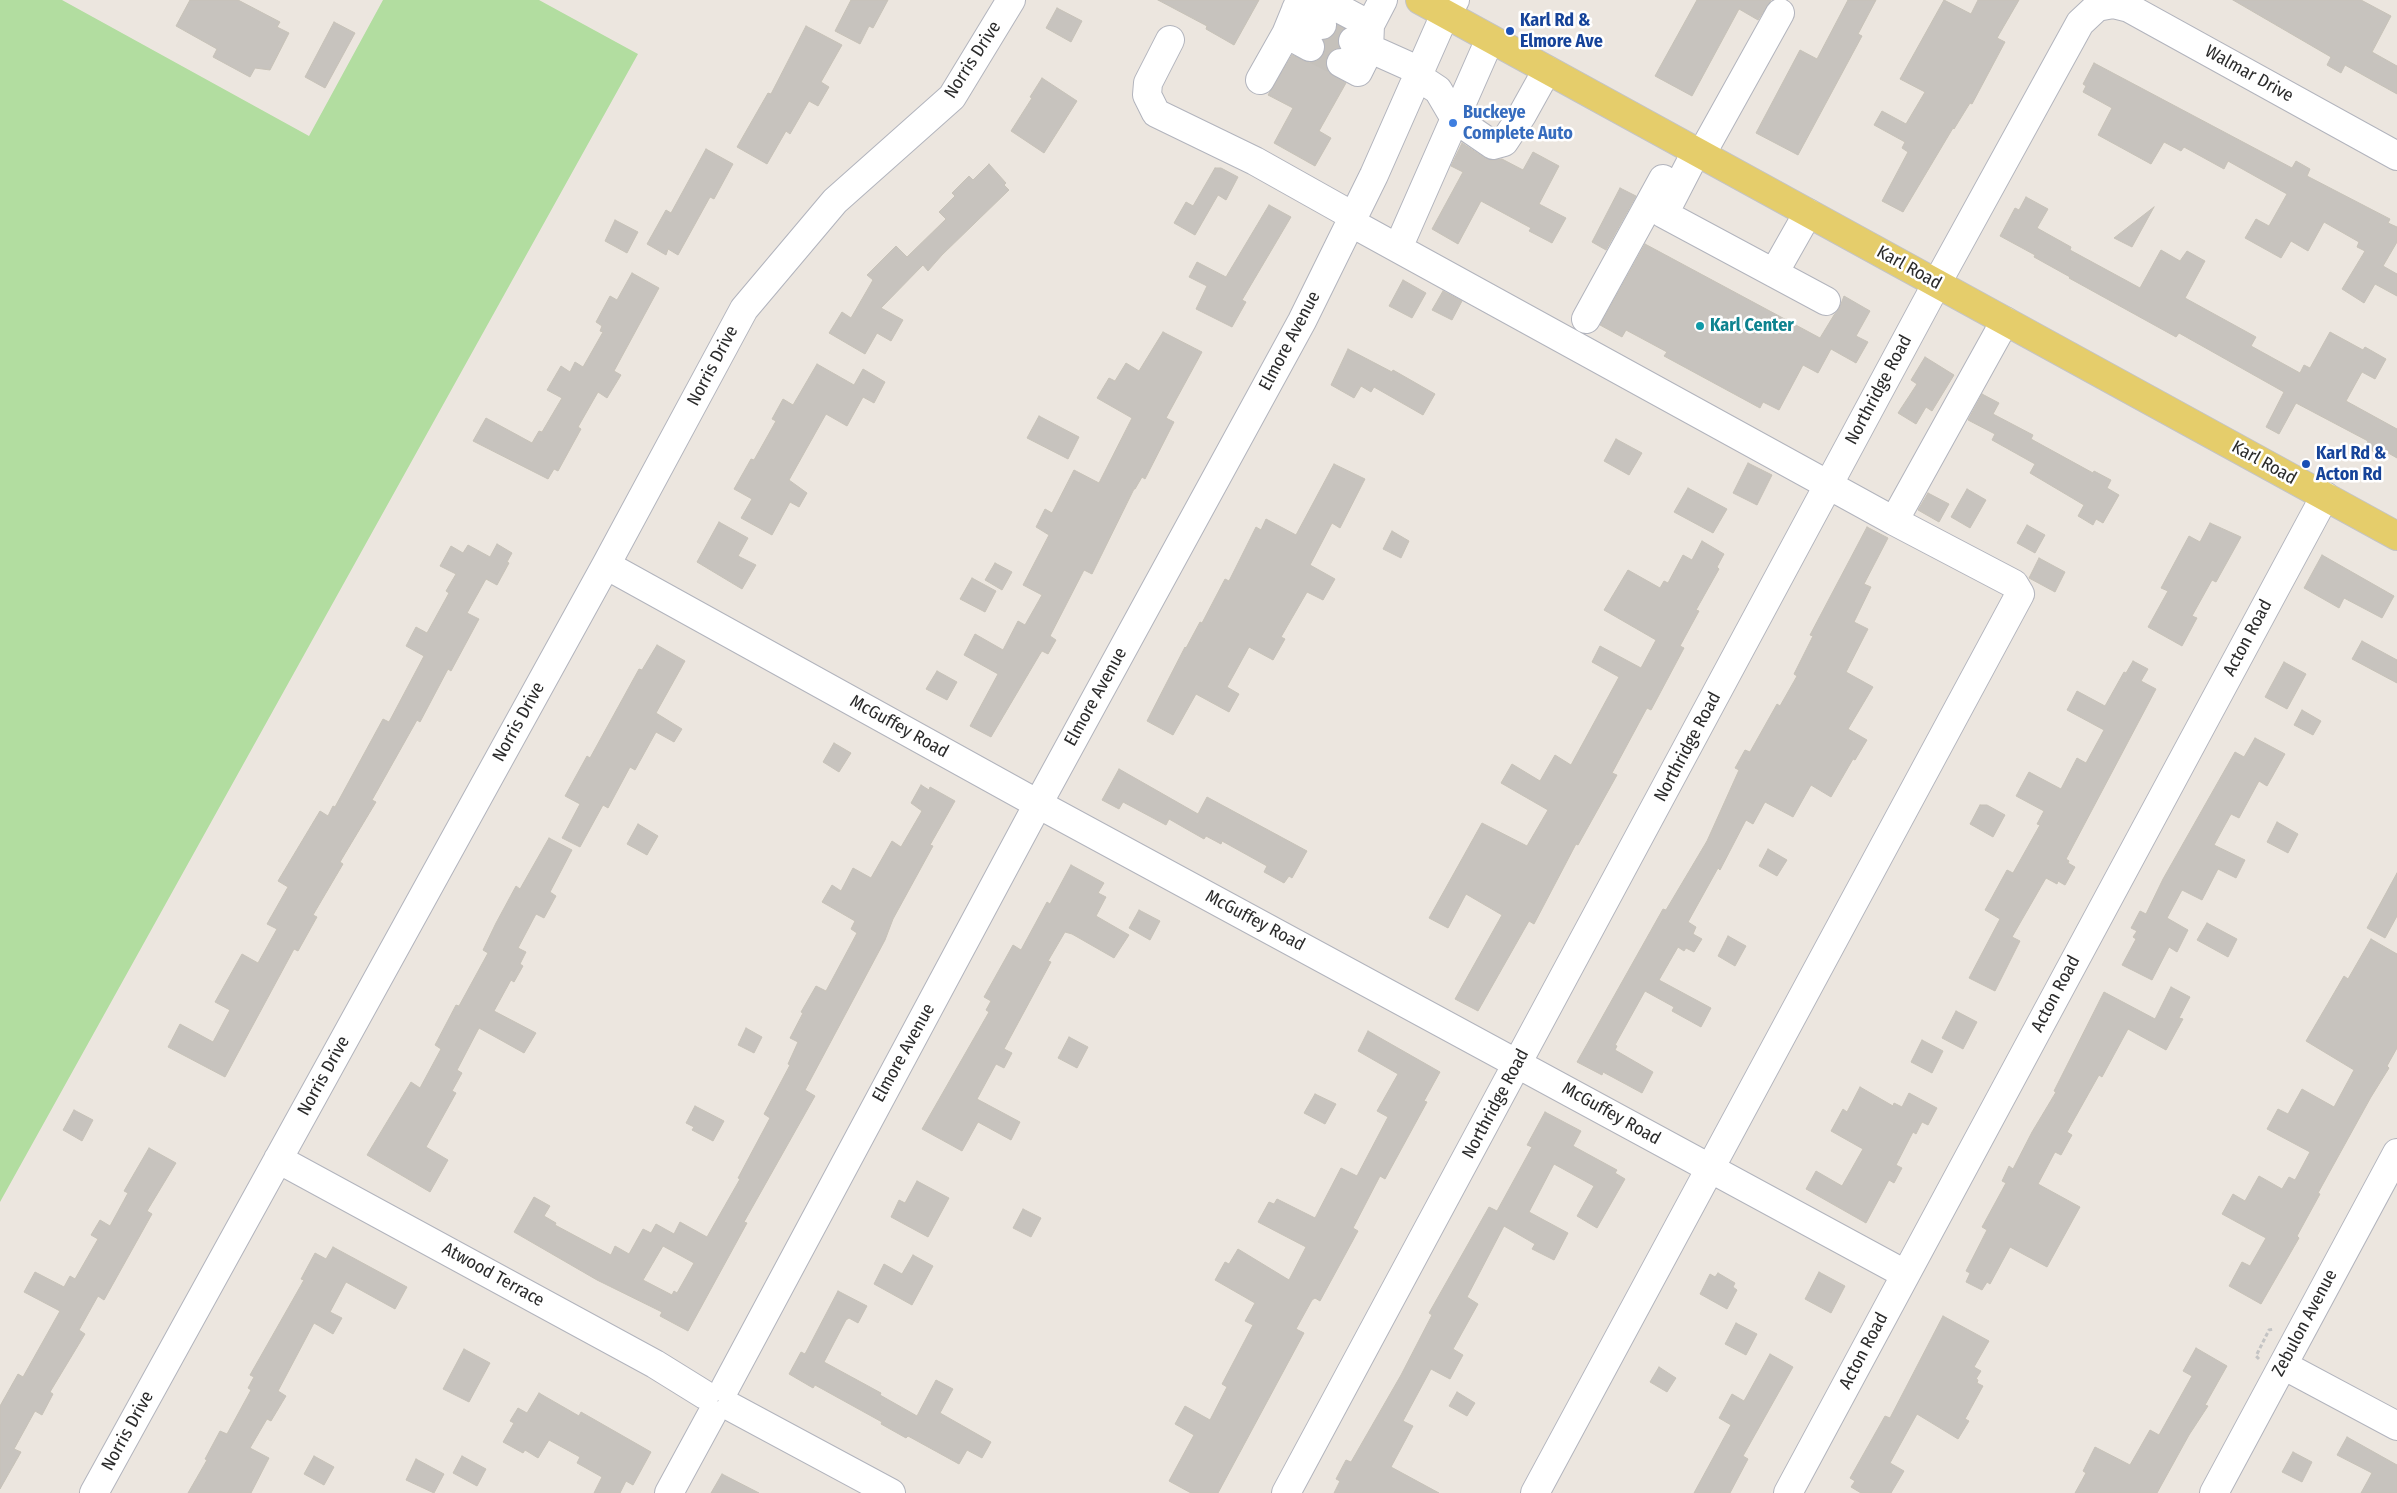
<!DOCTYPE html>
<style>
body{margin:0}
canvas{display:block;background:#ece6df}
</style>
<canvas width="2397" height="1493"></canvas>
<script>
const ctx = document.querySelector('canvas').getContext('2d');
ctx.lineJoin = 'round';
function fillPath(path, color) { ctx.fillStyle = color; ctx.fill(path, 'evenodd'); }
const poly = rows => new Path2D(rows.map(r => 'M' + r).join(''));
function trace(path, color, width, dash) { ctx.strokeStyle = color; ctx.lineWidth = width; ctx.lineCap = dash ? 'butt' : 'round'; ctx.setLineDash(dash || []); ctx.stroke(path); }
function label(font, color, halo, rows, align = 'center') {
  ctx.font = font + ' "Fira Sans Condensed",sans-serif'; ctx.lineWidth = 5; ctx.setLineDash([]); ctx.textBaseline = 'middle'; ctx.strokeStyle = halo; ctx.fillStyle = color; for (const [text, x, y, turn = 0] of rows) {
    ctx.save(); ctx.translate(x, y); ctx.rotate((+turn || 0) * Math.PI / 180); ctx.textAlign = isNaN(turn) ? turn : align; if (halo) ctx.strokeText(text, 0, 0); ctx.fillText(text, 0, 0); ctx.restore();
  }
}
const green = poly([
 [0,0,62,0,309,136,383,0,539,0,638,54,0,1202]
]);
const building = poly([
 [190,0,238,0,280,22,277,27,289,33,270,70,255,68,250,77,213,57,217,49,176,26,190,0],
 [851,0,888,0,873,28,869,26,860,44,835,31,851,0],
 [1158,0,1259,0,1234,45,1206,29,1207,26,1158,0],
 [1697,0,1771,0,1758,20,1739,9,1692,96,1655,76,1697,0],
 [1848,0,1876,0,1858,34,1862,36,1798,155,1756,133,1800,50,1817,59,1848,0],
 [1944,0,1971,14,1978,0,2019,0,1997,38,2005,42,1972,104,1970,103,1954,129,1953,128,1903,212,1882,201,1908,152,1902,148,1905,142,1874,125,1882,111,1906,124,1925,92,1900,79,1944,0],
 [2233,0,2361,0,2391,16,2372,52,2397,66,2397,94,2345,65,2341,73,2327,65,2331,57,2233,0],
 [1057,8,1082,21,1071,42,1046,28,1057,8],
 [334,22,355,33,325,88,305,77,334,22],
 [1338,25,1344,29,1339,35,1339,48,1332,50,1327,55,1325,64,1328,72,1346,83,1319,131,1331,138,1315,166,1274,143,1293,108,1268,95,1292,55,1310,63,1319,60,1324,54,1326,47,1324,40,1335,34,1338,25],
 [806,26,842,45,821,82,829,87,818,106,809,101,790,134,786,131,767,164,737,147,768,93,771,94,806,26],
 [2094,63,2292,168,2296,161,2310,169,2307,176,2390,219,2388,223,2397,227,2397,242,2383,266,2397,274,2397,296,2375,284,2364,303,2342,289,2365,251,2357,247,2359,242,2324,222,2308,251,2291,241,2281,258,2245,238,2256,219,2269,226,2287,194,2228,161,2224,169,2184,147,2181,151,2164,142,2151,164,2098,135,2112,108,2083,92,2086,86,2083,84,2094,63],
 [1042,78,1077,101,1044,153,1011,131,1032,98,1030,97,1042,78],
 [1462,143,1485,158,1491,160,1502,159,1523,170,1533,152,1559,166,1539,204,1566,218,1552,243,1529,231,1531,228,1481,201,1458,244,1432,229,1463,172,1451,166,1462,143],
 [706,149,733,164,714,199,710,197,678,255,668,249,666,255,647,244,666,210,671,213,706,149],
 [989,164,1006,183,1004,185,1009,190,942,255,928,271,923,265,881,308,903,320,891,341,877,333,865,354,829,333,842,312,851,318,873,280,867,275,896,246,907,257,946,219,939,212,955,196,952,193,969,176,973,180,989,164],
 [1215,168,1221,168,1238,177,1226,200,1218,195,1195,235,1174,223,1186,202,1193,206,1215,168],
 [1620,188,1636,196,1606,250,1592,242,1620,188],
 [2026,197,2048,209,2037,228,2071,247,2070,250,2140,288,2161,250,2180,261,2187,251,2205,261,2185,298,2256,337,2251,346,2300,373,2304,365,2310,368,2330,332,2363,350,2365,347,2386,359,2375,379,2362,372,2346,401,2397,429,2397,458,2383,450,2380,455,2365,447,2368,441,2296,403,2279,434,2266,427,2284,392,2179,333,2176,337,2069,278,2070,277,2034,257,2035,255,2000,236,2015,208,2019,210,2026,197],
 [1269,205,1291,217,1242,300,1246,302,1232,327,1196,309,1207,286,1189,277,1197,262,1226,277,1269,205],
 [2154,207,2132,247,2114,238,2154,207],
 [615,220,638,232,627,253,605,241,615,220],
 [1645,244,1820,338,1834,315,1839,309,1844,296,1870,311,1856,336,1868,342,1856,363,1831,349,1818,373,1803,365,1779,410,1763,402,1760,408,1664,356,1667,352,1626,330,1622,337,1600,325,1645,244],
 [632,273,659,288,614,371,621,375,607,398,598,392,578,427,581,429,558,471,554,469,548,479,473,441,486,418,532,443,539,431,542,432,562,398,547,390,561,366,570,372,575,362,583,367,603,332,600,331,602,326,596,322,610,296,617,300,632,273],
 [1403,280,1426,293,1412,318,1389,306,1403,280],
 [1443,291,1462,301,1452,320,1432,310,1443,291],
 [1163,332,1202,352,1166,418,1174,422,1145,479,1142,477,1135,489,1134,489,1092,574,1084,570,1050,636,1056,640,1048,654,1042,651,1040,654,991,737,970,726,998,674,964,655,975,634,1003,650,1018,621,1025,625,1042,595,1023,585,1049,535,1036,527,1045,509,1052,513,1074,470,1099,483,1132,418,1097,398,1109,378,1115,381,1126,363,1139,371,1163,332],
 [1348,349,1392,372,1393,370,1435,394,1423,415,1374,387,1371,392,1361,386,1354,398,1331,385,1348,349],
 [1925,357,1954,375,1932,411,1926,407,1916,424,1898,413,1917,384,1911,380,1925,357],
 [817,364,854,385,863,369,885,382,874,403,863,397,847,426,826,414,789,480,807,493,799,507,790,502,772,535,741,518,752,499,734,489,751,459,754,460,776,421,772,419,783,399,793,405,817,364],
 [1982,394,1999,403,1993,414,2033,435,2031,439,2093,473,2094,471,2111,480,2107,488,2119,495,2103,523,2096,519,2093,525,2078,516,2084,505,2030,473,2035,464,1992,440,1995,434,1968,420,1982,394],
 [1039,416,1079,437,1068,459,1027,438,1039,416],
 [1616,439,1642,453,1629,475,1604,461,1616,439],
 [1748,463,1772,475,1757,505,1733,493,1748,463],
 [1334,464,1365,479,1340,528,1332,523,1310,565,1335,579,1323,600,1307,592,1281,637,1285,639,1273,660,1249,647,1227,687,1239,694,1229,712,1196,694,1173,735,1147,721,1185,647,1186,648,1200,622,1202,623,1225,579,1229,581,1256,527,1261,530,1266,519,1296,535,1334,464],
 [1688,488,1727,509,1713,533,1674,512,1688,488],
 [1967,489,1986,500,1970,528,1951,517,1967,489],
 [1928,493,1949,504,1939,522,1918,510,1928,493],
 [719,522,748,538,738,556,756,565,742,589,697,562,719,522],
 [2210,523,2241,537,2216,582,2212,580,2192,616,2197,618,2182,646,2148,627,2168,591,2161,588,2189,536,2200,542,2210,523],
 [2027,525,2045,535,2035,553,2017,543,2027,525],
 [1867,527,1888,538,1864,584,1871,587,1854,622,1868,629,1846,672,1873,687,1848,729,1867,740,1855,760,1853,759,1831,797,1811,785,1793,817,1765,802,1753,824,1746,820,1720,870,1718,868,1688,922,1696,927,1693,934,1702,939,1694,952,1686,948,1684,951,1678,947,1659,980,1711,1008,1701,1027,1672,1011,1674,1007,1645,991,1615,1045,1617,1046,1615,1050,1653,1072,1642,1093,1603,1072,1602,1075,1577,1062,1663,909,1666,910,1707,841,1739,770,1735,768,1745,750,1750,752,1777,704,1780,706,1797,676,1794,674,1813,636,1810,635,1867,527],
 [1392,531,1409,541,1401,558,1383,549,1392,531],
 [1702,541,1724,554,1717,567,1719,569,1696,610,1699,611,1680,646,1684,648,1651,710,1647,708,1612,773,1617,775,1578,845,1576,844,1534,924,1529,921,1478,1011,1455,999,1502,915,1466,894,1448,928,1429,918,1482,823,1527,846,1548,810,1501,783,1512,764,1540,781,1555,755,1571,765,1619,677,1592,662,1600,646,1641,668,1656,640,1604,610,1628,570,1660,588,1664,581,1668,583,1683,555,1692,560,1702,541],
 [497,544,512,553,507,562,509,563,497,585,486,579,467,613,479,619,451,671,448,669,420,722,417,720,372,800,376,802,340,862,343,864,313,915,317,917,298,951,294,949,225,1077,168,1047,180,1024,213,1042,230,1010,215,1002,242,954,258,963,277,929,267,924,288,887,278,881,320,811,328,816,333,806,335,807,383,719,389,722,424,656,406,646,416,627,427,633,449,593,446,591,456,574,440,566,451,546,463,553,468,545,490,557,497,544],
 [2322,555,2394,596,2382,618,2344,598,2339,608,2304,588,2322,555],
 [2039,558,2065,572,2055,592,2029,578,2039,558],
 [995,563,1012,572,1002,590,985,580,995,563],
 [972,578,996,591,985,612,960,599,972,578],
 [2362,641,2397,660,2397,683,2352,659,2362,641],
 [657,645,685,661,656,713,682,729,674,742,656,732,635,770,630,767,608,808,603,805,580,847,562,838,580,804,565,796,587,756,590,758,639,669,642,670,657,645],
 [2133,661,2148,669,2141,681,2156,689,2066,859,2069,861,2068,863,2075,867,2065,885,2058,881,2057,884,2046,878,2012,937,2020,941,1995,991,1969,978,2000,919,1985,910,2007,870,2013,873,2040,825,2037,824,2044,811,2016,796,2029,772,2061,789,2077,758,2086,763,2104,730,2067,710,2077,691,2105,706,2124,672,2126,673,2133,661],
 [2284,662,2306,674,2287,709,2265,697,2284,662],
 [937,671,957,682,947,700,926,689,937,671],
 [2302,710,2321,721,2313,735,2294,725,2302,710],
 [2255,738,2285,754,2267,786,2259,781,2239,818,2231,814,2214,845,2245,860,2236,878,2218,869,2202,900,2182,890,2167,918,2188,930,2177,952,2169,947,2152,980,2122,965,2136,939,2133,937,2137,931,2131,928,2140,911,2146,914,2163,879,2235,752,2244,757,2255,738],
 [834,743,851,753,839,772,823,762,834,743],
 [1119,769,1198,814,1207,797,1307,851,1292,878,1289,876,1284,883,1264,872,1267,866,1222,841,1221,844,1206,836,1204,839,1169,819,1166,825,1123,802,1119,809,1102,800,1119,769],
 [921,785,929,790,930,787,955,801,930,845,933,846,893,919,885,940,805,1090,815,1096,744,1222,747,1223,688,1331,660,1316,662,1312,597,1280,514,1232,534,1197,550,1206,544,1216,556,1223,555,1225,611,1255,615,1246,629,1254,643,1229,651,1233,656,1224,674,1234,680,1222,707,1237,740,1179,738,1178,770,1118,764,1114,790,1065,788,1064,798,1042,790,1038,803,1013,801,1012,816,986,826,991,857,933,851,929,855,921,822,902,832,885,841,891,853,868,871,878,892,841,901,847,922,811,911,803,921,785],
 [663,1246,694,1263,677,1293,674,1291,672,1295,643,1280,663,1246],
 [1980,805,1987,805,2005,815,1993,837,1970,824,1980,805],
 [2277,822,2298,834,2288,853,2267,842,2277,822],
 [638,824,658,836,647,855,627,844,638,824],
 [549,838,572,850,550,892,556,896,544,918,536,914,518,948,526,952,520,964,523,966,514,982,511,980,494,1011,536,1033,524,1053,479,1028,457,1070,462,1073,452,1091,456,1093,426,1147,448,1160,430,1192,367,1155,411,1082,420,1088,441,1049,435,1045,456,1005,459,1006,488,953,483,950,496,923,516,886,520,889,549,838],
 [1768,849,1787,860,1777,876,1759,866,1768,849],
 [1071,865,1104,883,1098,893,1106,897,1096,916,1129,935,1114,958,1072,934,1065,932,1048,961,1051,962,1004,1049,1012,1053,1004,1068,996,1064,977,1099,1020,1122,1011,1140,978,1122,962,1151,922,1129,989,1012,986,1010,991,1001,984,997,1013,945,1021,950,1047,902,1050,904,1071,865],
 [2397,873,2397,916,2385,938,2367,928,2397,873],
 [1139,910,1160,921,1150,940,1129,928,1139,910],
 [2207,923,2237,939,2228,957,2197,940,2207,923],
 [1728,936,1746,946,1735,966,1718,956,1728,936],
 [2371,939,2397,954,2397,1048,2387,1066,2389,1068,2371,1097,2318,1193,2320,1194,2297,1236,2299,1238,2261,1304,2229,1286,2242,1262,2250,1266,2266,1238,2222,1214,2233,1194,2245,1201,2259,1176,2282,1189,2289,1177,2295,1180,2310,1152,2267,1129,2278,1109,2288,1114,2302,1089,2334,1107,2354,1070,2306,1041,2344,976,2348,979,2371,939],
 [2171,987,2190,997,2179,1018,2183,1019,2166,1050,2128,1029,2102,1077,2099,1075,2067,1132,2072,1135,2061,1155,2055,1152,2038,1184,2080,1207,2047,1267,2010,1247,1990,1284,1987,1282,1982,1290,1966,1282,1970,1273,1966,1271,1987,1230,1982,1227,2006,1183,2002,1181,2009,1166,2013,1169,2032,1132,2056,1092,2054,1091,2104,992,2155,1019,2171,987],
 [1956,1011,1977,1022,1963,1049,1942,1038,1956,1011],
 [746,1028,762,1037,754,1053,738,1045,746,1028],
 [1368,1031,1440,1072,1424,1101,1427,1102,1385,1179,1380,1176,1353,1228,1358,1231,1320,1301,1315,1298,1312,1300,1296,1329,1304,1333,1218,1493,1191,1493,1169,1481,1194,1435,1175,1424,1185,1406,1210,1420,1227,1387,1222,1384,1253,1325,1245,1321,1255,1303,1215,1280,1225,1262,1229,1264,1238,1249,1289,1280,1306,1247,1258,1222,1269,1202,1274,1204,1277,1199,1315,1218,1341,1168,1357,1176,1388,1117,1377,1111,1398,1074,1358,1051,1368,1031],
 [1069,1037,1088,1047,1077,1068,1058,1058,1069,1037],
 [1922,1040,1943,1051,1932,1073,1911,1062,1922,1040],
 [1860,1087,1893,1106,1894,1103,1902,1107,1909,1093,1937,1108,1928,1125,1922,1122,1916,1134,1913,1132,1896,1165,1902,1168,1894,1183,1889,1180,1866,1223,1806,1189,1816,1171,1842,1186,1863,1149,1831,1131,1843,1109,1847,1112,1860,1087],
 [1315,1094,1336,1104,1325,1124,1304,1113,1315,1094],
 [695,1106,724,1121,713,1141,692,1130,694,1127,686,1123,695,1106],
 [74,1110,93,1120,82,1141,63,1130,74,1110],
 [1545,1112,1581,1131,1573,1146,1617,1170,1615,1173,1625,1179,1597,1228,1577,1216,1594,1186,1554,1164,1529,1212,1568,1233,1554,1260,1532,1249,1535,1244,1504,1226,1467,1297,1478,1304,1453,1349,1463,1355,1450,1379,1431,1369,1403,1421,1413,1426,1391,1467,1439,1493,1334,1493,1340,1481,1336,1479,1346,1460,1351,1462,1401,1375,1432,1315,1429,1313,1489,1207,1497,1211,1532,1147,1527,1145,1545,1112],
 [149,1148,176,1163,147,1211,152,1214,104,1300,98,1296,79,1330,85,1334,50,1392,53,1394,42,1415,35,1411,14,1449,21,1452,0,1489,0,1406,18,1374,23,1377,60,1311,24,1292,35,1272,64,1287,70,1276,75,1279,98,1239,91,1235,100,1220,110,1226,128,1193,124,1191,149,1148],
 [917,1181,949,1198,928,1237,891,1217,899,1200,905,1203,917,1181],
 [1023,1209,1041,1218,1031,1237,1013,1228,1023,1209],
 [333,1247,407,1287,395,1309,346,1282,330,1312,342,1318,333,1334,314,1323,278,1391,286,1396,271,1421,267,1419,250,1448,269,1458,251,1493,188,1493,207,1460,205,1459,220,1431,227,1434,251,1390,248,1388,254,1377,250,1375,304,1280,301,1279,315,1253,326,1259,333,1247],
 [913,1255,933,1266,912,1305,874,1284,884,1264,902,1274,913,1255],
 [1819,1272,1845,1286,1831,1313,1805,1299,1819,1272],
 [1718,1273,1735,1283,1733,1287,1737,1290,1727,1309,1700,1294,1710,1274,1715,1277,1718,1273],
 [838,1291,867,1306,858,1323,849,1318,846,1320,824,1362,881,1393,880,1395,917,1416,936,1380,953,1389,940,1413,991,1442,982,1458,967,1450,959,1464,908,1436,906,1438,881,1424,882,1422,815,1385,813,1388,789,1374,801,1352,805,1354,838,1291],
 [1943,1316,1989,1341,1974,1367,1981,1371,1976,1379,1978,1380,1977,1383,1983,1386,1965,1419,1969,1421,1958,1439,1917,1414,1890,1463,1904,1471,1891,1493,1861,1493,1851,1487,1855,1481,1850,1478,1885,1416,1890,1418,1943,1316],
 [1736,1323,1757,1334,1746,1355,1725,1344,1736,1323],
 [2196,1348,2227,1366,2205,1405,2208,1406,2189,1435,2157,1493,2075,1493,2086,1473,2083,1471,2095,1447,2130,1465,2150,1430,2159,1435,2192,1376,2183,1371,2196,1348],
 [464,1349,490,1363,469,1402,443,1389,464,1349],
 [1770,1354,1793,1367,1743,1456,1748,1459,1730,1493,1694,1493,1731,1425,1719,1418,1732,1394,1744,1401,1770,1354],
 [1659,1367,1676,1378,1667,1392,1650,1382,1659,1367],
 [1457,1392,1475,1403,1467,1416,1449,1406,1457,1392],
 [539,1393,579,1416,581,1412,651,1452,633,1485,626,1481,620,1493,594,1493,602,1477,577,1463,580,1457,549,1440,538,1458,525,1450,523,1453,503,1442,514,1423,510,1421,518,1408,527,1413,539,1393],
 [2347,1437,2397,1465,2397,1493,2361,1493,2372,1473,2337,1455,2347,1437],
 [2293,1452,2312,1462,2302,1482,2282,1472,2293,1452],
 [314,1456,334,1467,324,1485,304,1474,314,1456],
 [462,1456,486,1469,477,1486,453,1473,462,1456],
 [416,1459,444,1474,434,1493,406,1480,416,1459],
 [722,1474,759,1493,711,1493,722,1474]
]);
const minorTunnel = poly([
 [1322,25,1353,41],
 [1310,47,1341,63]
]);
const path = poly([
 [2259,1359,2256,1356,2269,1330,2274,1329]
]);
const minor = poly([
 [1300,0,1286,34,1310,47],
 [1323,0,1370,25,1369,50,1358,72,1341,63],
 [1296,9,1322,25],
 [1370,25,1383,0],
 [1170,40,1148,83,1147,95,1156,113,1255,161,1353,216],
 [1353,41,1420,71],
 [1417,76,1438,90,1455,119,1493,145,1504,142,1522,115,1547,70],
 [1260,80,1286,34],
 [1696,152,1664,214,1826,301],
 [1701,155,1780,13],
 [1350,222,1894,521,2005,321],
 [1398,248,1490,39],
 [1774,273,1808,213],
 [1586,319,1663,179],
 [606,565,1038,804,1905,1274],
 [278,1159,655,1364,705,1395],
 [2283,1365,2397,1426],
 [725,1388,1038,804,1302,321,1374,175,1442,21,1455,0],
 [731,1407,891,1493],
 [94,1493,606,565,744,309,835,201,952,97,1011,0],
 [669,1493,712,1414],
 [1286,1493,1937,283,2080,23,2097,7,2113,4,2129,8,2397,156],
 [1535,1493,2020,594,2014,584,1894,521],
 [1788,1493,2325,496],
 [2214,1493,2397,1153]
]);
const major = poly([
 [1420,0,2397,536]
]);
const markers = [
 [1510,31,5,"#1a4fb4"],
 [1453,123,5,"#3f7fe0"],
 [1700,326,5,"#0f9aa8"],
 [2306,464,5,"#1a4fb4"]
];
const transitNames = [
 ["Karl Rd &",1520,21],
 ["Elmore Ave",1520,42],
 ["Karl Rd &",2316,454],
 ["Acton Rd",2316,475]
];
const streetNames = [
 ["Norris Drive",973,60,-57],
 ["Walmar Drive",2249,74,29],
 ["Karl Road",1909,268,29],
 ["Elmore Avenue",1290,341,-62],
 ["Norris Drive",713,366,-62],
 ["Northridge Road",1879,390,-62],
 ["Karl Road",2264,463,29],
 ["Acton Road",2248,638,-62],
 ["Elmore Avenue",1096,697,-61],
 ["Norris Drive",519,722,-61],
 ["McGuffey Road",899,727,29],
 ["Northridge Road",1688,747,-62],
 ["McGuffey Road",1255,921,28],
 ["Acton Road",2056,994,-62],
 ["Elmore Avenue",904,1053,-61],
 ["Norris Drive",324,1076,-61],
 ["Northridge Road",1496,1104,-62],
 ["McGuffey Road",1611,1114,29],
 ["Atwood Terrace",493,1275,29],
 ["Zebulon Avenue",2305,1323,-62],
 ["Acton Road",1864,1351,-62],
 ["Norris Drive",128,1431,-61]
];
const shopNames = [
 ["Buckeye",1463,113],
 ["Complete Auto",1463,134]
];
const cultureNames = [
 ["Karl Center",1710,326]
];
fillPath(green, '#b2dda0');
fillPath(building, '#c7c3be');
trace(building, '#c7c2b8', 1);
trace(minorTunnel, '#c5c1bb', 28, [28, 14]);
trace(minor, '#b2b4bd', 30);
trace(major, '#c4c4c4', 30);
trace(path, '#c4c4c4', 3, [4, 2.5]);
trace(minor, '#fff', 28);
trace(major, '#e5cd6b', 28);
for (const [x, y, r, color] of markers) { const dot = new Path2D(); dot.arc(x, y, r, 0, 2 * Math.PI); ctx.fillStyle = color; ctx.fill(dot); trace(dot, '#fff', 2); }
label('bold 18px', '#164399', '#fff', transitNames, 'left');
label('18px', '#2b2b2b', '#fff', streetNames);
label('bold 18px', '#366cbe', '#fff', shopNames, 'left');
label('bold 18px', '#0d838f', '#fff', cultureNames, 'left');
</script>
